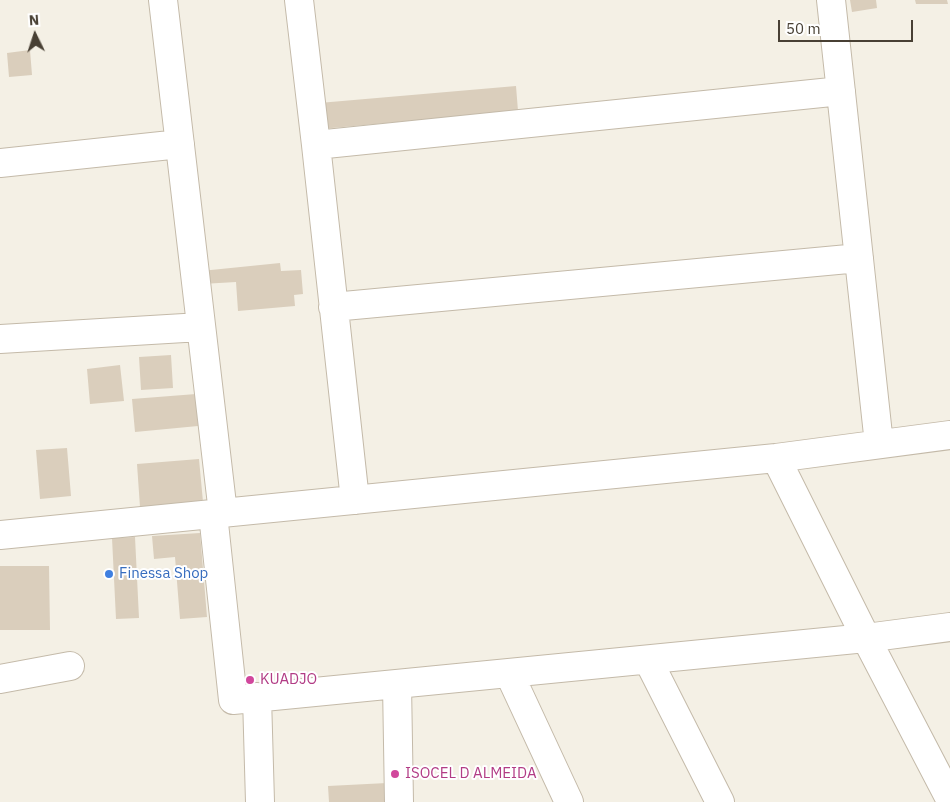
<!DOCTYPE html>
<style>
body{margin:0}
#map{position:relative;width:950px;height:802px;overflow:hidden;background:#f4f0e5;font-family:"IBM Plex Sans",sans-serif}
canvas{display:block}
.north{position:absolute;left:10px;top:10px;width:50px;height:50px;-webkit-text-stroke:4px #fff;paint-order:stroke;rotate:356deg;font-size:14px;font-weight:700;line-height:20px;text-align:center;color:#484034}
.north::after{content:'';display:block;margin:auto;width:18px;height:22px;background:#484034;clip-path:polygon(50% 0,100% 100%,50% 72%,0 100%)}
.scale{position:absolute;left:778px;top:20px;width:135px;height:22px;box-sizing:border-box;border:2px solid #484034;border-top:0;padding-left:6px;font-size:15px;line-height:18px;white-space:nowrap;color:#484034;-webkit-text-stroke:4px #fff;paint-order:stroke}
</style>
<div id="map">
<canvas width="950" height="802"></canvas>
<div class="north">N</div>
<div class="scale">50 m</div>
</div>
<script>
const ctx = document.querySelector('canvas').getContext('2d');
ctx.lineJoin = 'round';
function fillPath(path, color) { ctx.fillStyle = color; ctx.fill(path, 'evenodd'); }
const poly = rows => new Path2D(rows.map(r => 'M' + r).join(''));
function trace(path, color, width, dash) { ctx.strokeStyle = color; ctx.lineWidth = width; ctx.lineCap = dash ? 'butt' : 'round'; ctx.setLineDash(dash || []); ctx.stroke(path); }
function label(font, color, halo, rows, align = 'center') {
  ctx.font = font + ' "IBM Plex Sans",sans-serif'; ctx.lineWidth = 4; ctx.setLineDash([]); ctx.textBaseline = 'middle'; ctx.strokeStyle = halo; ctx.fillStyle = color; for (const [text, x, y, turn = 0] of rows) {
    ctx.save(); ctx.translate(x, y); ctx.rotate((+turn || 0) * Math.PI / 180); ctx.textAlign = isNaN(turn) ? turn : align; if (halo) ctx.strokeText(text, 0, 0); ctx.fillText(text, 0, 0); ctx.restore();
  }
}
const building = poly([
 [850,0,876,0,877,8,852,12],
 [915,0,947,0,948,4,916,4],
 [30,50,32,75,9,77,7,53],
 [516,86,518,111,321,129,319,103],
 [280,263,281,271,301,270,303,294,294,295,295,306,238,311,236,282,202,284,201,271],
 [171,355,173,388,141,390,139,357],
 [120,365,124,401,90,404,87,369],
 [196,394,198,426,135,432,132,399],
 [67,448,71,496,40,499,36,450],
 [199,459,203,502,140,507,137,464],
 [200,533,207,617,180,619,175,557,154,559,152,536],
 [135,537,139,618,116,619,112,538],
 [0,566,49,566,50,630,0,630],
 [387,783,388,802,329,802,328,786]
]);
const minor = poly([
 [163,0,223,513],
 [299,0,316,145,355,500],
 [831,0,879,444],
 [316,145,841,91],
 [0,163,180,144],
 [333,307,859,258],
 [0,339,201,327],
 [776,458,866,638,950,799],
 [213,514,233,700,866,638,950,627],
 [0,535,776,458,950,435],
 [648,660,720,802],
 [509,673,569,802],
 [0,679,70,666],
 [397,684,399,802],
 [257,697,260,802]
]);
const markers = [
 [109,574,5,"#3f7fe0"],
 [250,680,5,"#d1479c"],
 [395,774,5,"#d1479c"]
];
const shopNames = [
 ["Finessa Shop",119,574]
];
const hotelNames = [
 ["KUADJO",260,680],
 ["ISOCEL D ALMEIDA",405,774]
];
fillPath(building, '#dacebc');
trace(minor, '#c4baa9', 30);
trace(minor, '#fff', 28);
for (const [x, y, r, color] of markers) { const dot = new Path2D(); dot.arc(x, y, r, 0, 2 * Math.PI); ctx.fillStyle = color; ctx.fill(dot); trace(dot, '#fff', 2); }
label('15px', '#366cbe', '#fff', shopNames, 'left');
label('15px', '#b23c85', '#fff', hotelNames, 'left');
</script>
